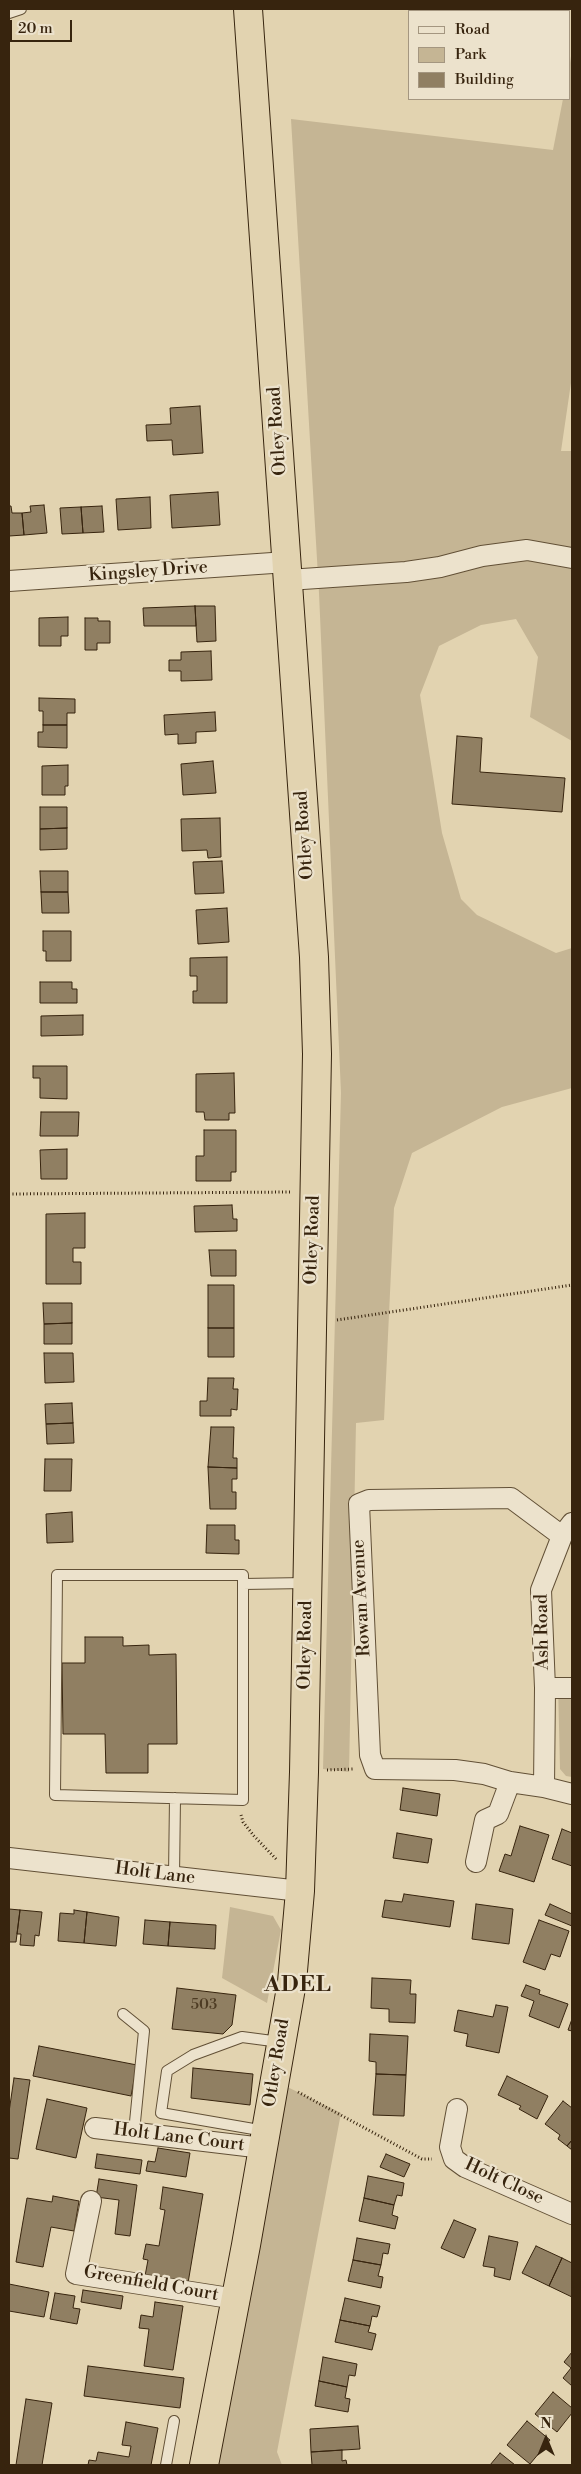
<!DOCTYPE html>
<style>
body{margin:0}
#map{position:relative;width:581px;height:2474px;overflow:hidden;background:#e2d3b0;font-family:"Libre Bodoni",serif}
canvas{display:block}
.frame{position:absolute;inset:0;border:10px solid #37240e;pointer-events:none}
.legend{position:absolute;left:408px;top:10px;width:162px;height:90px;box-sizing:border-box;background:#ece2cc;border:1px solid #a49680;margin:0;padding:6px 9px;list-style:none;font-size:15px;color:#37240e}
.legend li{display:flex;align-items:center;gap:10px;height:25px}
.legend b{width:25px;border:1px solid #a49680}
.north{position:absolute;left:521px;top:2414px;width:50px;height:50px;-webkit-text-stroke:4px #ece2cc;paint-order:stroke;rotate:0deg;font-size:14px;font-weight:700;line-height:20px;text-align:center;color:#37240e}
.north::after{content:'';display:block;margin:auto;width:18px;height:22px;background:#37240e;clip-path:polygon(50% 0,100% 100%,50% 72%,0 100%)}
.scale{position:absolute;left:10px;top:20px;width:62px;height:22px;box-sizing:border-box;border:2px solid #37240e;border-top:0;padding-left:6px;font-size:15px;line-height:18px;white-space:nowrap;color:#37240e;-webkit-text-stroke:4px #ece2cc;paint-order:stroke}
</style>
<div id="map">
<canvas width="581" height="2474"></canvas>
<div class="frame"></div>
<ul class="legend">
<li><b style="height:6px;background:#ece2cc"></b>Road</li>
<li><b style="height:14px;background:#c5b594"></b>Park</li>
<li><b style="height:14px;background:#907f62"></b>Building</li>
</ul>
<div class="north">N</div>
<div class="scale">20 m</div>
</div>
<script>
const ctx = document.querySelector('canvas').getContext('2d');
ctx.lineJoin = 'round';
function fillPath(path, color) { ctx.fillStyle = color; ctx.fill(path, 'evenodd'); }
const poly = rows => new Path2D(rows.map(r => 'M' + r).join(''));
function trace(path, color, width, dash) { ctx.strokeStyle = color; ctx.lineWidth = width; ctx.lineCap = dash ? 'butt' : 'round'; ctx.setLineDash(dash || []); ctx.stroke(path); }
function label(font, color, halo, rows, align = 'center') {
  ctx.font = font + ' "Libre Bodoni",serif'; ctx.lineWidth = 4.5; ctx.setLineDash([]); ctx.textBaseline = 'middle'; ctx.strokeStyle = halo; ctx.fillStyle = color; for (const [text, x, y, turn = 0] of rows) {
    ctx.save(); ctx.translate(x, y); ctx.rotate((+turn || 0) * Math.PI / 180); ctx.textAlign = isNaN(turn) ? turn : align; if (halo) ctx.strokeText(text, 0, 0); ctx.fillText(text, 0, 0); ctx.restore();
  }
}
const green = poly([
 [572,49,572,376,561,451,572,451,572,741,530,717,538,657,516,619,481,625,439,646,420,695,442,833,461,899,477,915,556,953,572,948,572,1088,502,1107,412,1153,394,1208,384,1420,356,1423,349,1772,323,1769,341,1093,319,593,291,119,553,150,563,99,570,99,570,63],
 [558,1683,572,1683,572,1777,566,1776,560,1769],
 [230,1907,273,1916,281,1930,267,2003,222,1978],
 [275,2081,341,2113,277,2452,282,2465,204,2465]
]);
const building = poly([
 [200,406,203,453,173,455,172,440,147,441,146,425,171,424,170,408,200,406],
 [218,492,220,525,172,528,170,495,218,492],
 [150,497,151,528,118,530,116,499,150,497],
 [44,505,47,533,24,535,22,513,31,512,30,506,44,505],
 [9,506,11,506,12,513,22,513,24,535,9,536,9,506],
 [102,506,104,532,83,533,81,507,102,506],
 [81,507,83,533,62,534,60,508,81,507],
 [195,606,196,626,144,626,143,608,195,606],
 [195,606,215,606,216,641,197,642,195,606],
 [68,617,68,636,61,636,61,646,39,646,39,618,68,617],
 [85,618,98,618,98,621,110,621,110,643,97,643,97,650,85,650,85,618],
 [211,651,212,680,181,681,181,671,169,671,169,660,181,660,181,652,211,651],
 [39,698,75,699,75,713,67,713,67,725,43,725,43,711,39,711,39,698],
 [215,712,216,731,196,732,196,743,178,744,178,734,165,735,164,715,215,712],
 [43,725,67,725,67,748,38,747,38,732,43,732,43,725],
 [457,736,482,738,480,772,565,778,562,812,452,804,457,736],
 [213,761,216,793,183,795,181,764,213,761],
 [68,765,68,786,65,786,65,795,42,795,42,766,68,765],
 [40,807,67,807,67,828,40,829,40,807],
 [220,818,221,857,208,858,207,850,182,851,181,819,220,818],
 [67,828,67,849,40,850,40,829,67,828],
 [222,861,224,893,195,894,193,862,222,861],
 [40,871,68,871,68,892,41,892,40,871],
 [41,892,68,892,69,913,42,913,41,892],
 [227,908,229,942,198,944,196,910,227,908],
 [43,931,71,931,71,961,46,961,46,951,43,951,43,931],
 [227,957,227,1003,193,1003,193,991,197,991,197,976,190,976,190,958,227,957],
 [40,982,72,982,72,989,77,989,77,1003,40,1003,40,982],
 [83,1015,83,1035,41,1036,41,1016,83,1015],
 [33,1066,67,1066,67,1099,40,1098,40,1078,33,1078,33,1066],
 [234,1073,235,1113,229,1113,229,1120,205,1120,204,1112,196,1112,196,1074,234,1073],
 [41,1112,79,1112,78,1136,40,1136,41,1112],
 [204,1130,236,1130,236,1172,231,1172,231,1181,196,1181,196,1156,204,1156,204,1130],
 [67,1149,67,1179,41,1179,40,1150,67,1149],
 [232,1205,233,1219,237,1219,237,1231,195,1232,194,1206,232,1205],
 [85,1213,85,1248,73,1248,73,1262,81,1262,81,1284,46,1284,46,1214,85,1213],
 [209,1250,236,1250,236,1276,211,1276,209,1250],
 [208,1285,234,1285,234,1328,208,1328,208,1285],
 [43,1303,72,1303,72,1323,44,1324,43,1303],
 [72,1323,72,1344,44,1344,44,1324,72,1323],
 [208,1328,234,1328,234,1357,208,1357,208,1328],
 [44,1353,73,1353,74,1382,45,1383,44,1353],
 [208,1378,234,1378,233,1389,238,1389,237,1410,231,1409,231,1416,200,1416,200,1401,207,1401,208,1378],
 [72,1403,73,1423,46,1424,45,1404,72,1403],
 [73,1423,74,1443,47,1444,46,1424,73,1423],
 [211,1427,234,1427,233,1458,237,1458,237,1468,208,1467,211,1427],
 [45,1459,72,1459,71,1491,44,1491,45,1459],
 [208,1467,237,1468,237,1479,232,1479,232,1492,236,1492,236,1509,210,1509,208,1467],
 [72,1512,73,1542,47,1543,46,1514,72,1512],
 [207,1525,235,1525,235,1540,239,1540,239,1554,206,1553,207,1525],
 [85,1637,123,1637,123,1646,149,1645,149,1655,176,1654,177,1744,148,1744,148,1773,106,1773,105,1734,63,1734,62,1663,85,1663,85,1637],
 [403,1788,440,1794,437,1816,400,1810,403,1788],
 [520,1826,549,1835,534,1882,499,1871,505,1854,511,1856,520,1826],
 [562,1829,572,1833,572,1866,552,1859,562,1829],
 [397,1833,432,1839,428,1863,393,1858,397,1833],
 [404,1894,454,1901,450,1927,382,1917,385,1900,402,1902,404,1894],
 [476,1904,513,1909,509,1944,472,1939,476,1904],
 [550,1904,572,1914,572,1926,545,1915,550,1904],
 [9,1909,20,1910,16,1942,9,1942,9,1909],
 [20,1910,42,1912,39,1936,35,1935,34,1946,20,1945,21,1934,17,1934,20,1910],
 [74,1910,87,1912,84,1943,58,1941,60,1913,74,1914,74,1910],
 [87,1912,119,1917,116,1946,84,1943,87,1912],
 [145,1920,170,1922,168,1946,143,1944,145,1920],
 [539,1920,569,1931,560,1957,551,1954,545,1970,523,1962,539,1920],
 [170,1922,216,1925,215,1949,168,1946,170,1922],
 [372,1978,411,1980,410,1994,416,1994,415,2023,389,2022,389,2009,371,2008,372,1978],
 [526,1985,540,1990,539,1994,568,2004,559,2028,529,2016,534,2001,521,1996,526,1985],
 [177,1988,236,1995,232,2025,223,2034,172,2029,177,1988],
 [496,2005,508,2007,499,2053,466,2046,468,2034,454,2031,458,2010,493,2017,496,2005],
 [572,2019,572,2031,568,2030,572,2019],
 [370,2034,408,2036,406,2075,376,2074,376,2062,369,2061,370,2034],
 [39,2046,137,2065,131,2096,33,2076,39,2046],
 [193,2068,253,2074,250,2105,191,2098,193,2068],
 [376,2074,406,2075,404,2116,373,2115,376,2074],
 [507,2076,548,2096,537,2119,519,2109,521,2106,498,2095,507,2076],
 [14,2078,30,2080,18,2159,9,2158,9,2112,14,2078],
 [47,2099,87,2108,76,2158,36,2149,47,2099],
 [563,2101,572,2108,572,2140,567,2146,558,2139,560,2135,545,2124,563,2101],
 [572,2140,572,2150,567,2146,572,2140],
 [158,2148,190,2153,186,2177,146,2171,148,2161,155,2162,158,2148],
 [97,2154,142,2160,140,2174,95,2168,97,2154],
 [386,2154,410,2164,404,2177,380,2167,386,2154],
 [368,2176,404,2183,402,2196,397,2195,394,2205,364,2198,368,2176],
 [99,2179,137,2185,130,2236,115,2234,119,2200,96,2197,99,2179],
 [163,2187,203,2194,188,2283,145,2276,148,2260,143,2259,146,2244,159,2246,165,2210,160,2209,163,2187],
 [53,2196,79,2201,74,2231,51,2227,43,2267,16,2262,27,2198,52,2202,53,2196],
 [364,2198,394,2205,392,2215,398,2217,395,2229,359,2221,364,2198],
 [454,2220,476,2229,464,2258,441,2248,454,2220],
 [489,2236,518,2242,510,2280,494,2276,495,2268,483,2266,489,2236],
 [357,2238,390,2244,388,2254,383,2253,381,2265,353,2260,357,2238],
 [536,2246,562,2258,549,2286,522,2273,536,2246],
 [562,2258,572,2263,572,2297,549,2286,562,2258],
 [353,2260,381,2265,378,2276,383,2277,381,2288,348,2281,353,2260],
 [9,2284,49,2292,44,2317,9,2311,9,2284],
 [83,2290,123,2296,121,2309,81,2302,83,2290],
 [55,2293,75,2296,73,2308,80,2309,77,2324,50,2319,55,2293],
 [345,2298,380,2306,377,2317,372,2316,370,2326,340,2320,345,2298],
 [155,2302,183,2306,173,2370,144,2366,149,2329,139,2328,141,2315,153,2317,155,2302],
 [340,2320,370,2326,368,2332,376,2334,372,2350,335,2342,340,2320],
 [572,2352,572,2386,563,2378,571,2368,564,2362,572,2352],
 [323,2357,357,2364,355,2376,349,2375,347,2387,319,2381,323,2357],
 [88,2366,184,2378,180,2408,84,2396,88,2366],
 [319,2381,347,2387,345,2398,350,2399,348,2412,315,2406,319,2381],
 [553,2392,572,2408,572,2413,557,2432,535,2414,553,2392],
 [26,2399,52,2403,42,2465,16,2465,26,2399],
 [527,2421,550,2440,530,2464,507,2445,527,2421],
 [126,2422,158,2428,151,2465,88,2465,89,2460,96,2461,98,2452,129,2457,131,2446,122,2445,126,2422],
 [358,2426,360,2449,311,2452,310,2429,358,2426],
 [342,2450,342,2461,346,2460,347,2465,312,2465,311,2452,342,2450],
 [500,2453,515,2465,490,2465,500,2453]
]);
const path = poly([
 [9,1194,291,1192],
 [337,1320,572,1285],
 [327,1770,353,1769],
 [241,1815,243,1822,254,1836,277,1860],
 [298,2092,422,2159,432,2159]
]);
const service = poly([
 [9,13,21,9],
 [243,1584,243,1575,57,1575,55,1795,243,1800,243,1584,306,1583],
 [174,1876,175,1798],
 [123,2014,144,2031,134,2132],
 [265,2131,161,2113,167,2071,193,2055,242,2037,280,2042],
 [166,2465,174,2421]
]);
const minor = poly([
 [288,580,406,572,440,567,482,556,527,550,572,558],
 [9,581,287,562],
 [545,1688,572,1688],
 [510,1782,484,1774,455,1770,375,1769,370,1755,359,1504,369,1500,511,1498,562,1536],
 [544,1787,545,1688,541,1590,562,1536,572,1523],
 [9,1858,300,1891],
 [476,1862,485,1820,498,1814,510,1782,544,1787,572,1794],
 [457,2109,450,2147,454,2159,465,2167,572,2214],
 [95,2128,263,2148],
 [91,2201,76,2274,236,2299]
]);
const trunk = poly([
 [204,2465,246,2245,292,1982,300,1891,304,1772,317,1054,314,957,248,9]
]);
const numberNames = [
 ["503",204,2005]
];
const streetNames = [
 ["Otley Road",278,431,-94],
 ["Kingsley Drive",148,572,-4],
 ["Otley Road",305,835,-94],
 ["Otley Road",313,1240,-88],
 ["Rowan Avenue",362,1598,-93],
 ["Ash Road",543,1632,-91],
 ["Otley Road",306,1645,-89],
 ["Holt Lane",155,1874,7],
 ["Otley Road",277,2063,-81],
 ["Holt Lane Court",179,2138,7],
 ["Holt Close",504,2182,25],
 ["Greenfield Court",151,2284,10]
];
const districtNames = [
 ["ADEL",298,1986]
];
fillPath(green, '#c5b594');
fillPath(building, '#907f62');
trace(building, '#37240e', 1);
trace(service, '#625036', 12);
trace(minor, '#625036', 22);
trace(trunk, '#37240e', 30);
trace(path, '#37240e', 3, [1, 2.5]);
trace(service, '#ece2cc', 10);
trace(minor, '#ece2cc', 20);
trace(trunk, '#e2d3b0', 28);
label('15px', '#4d3b23', null, numberNames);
label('18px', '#37240e', '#ece2cc', streetNames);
ctx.letterSpacing = '1px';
label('bold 22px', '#37240e', '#ece2cc', districtNames);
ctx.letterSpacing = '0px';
</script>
